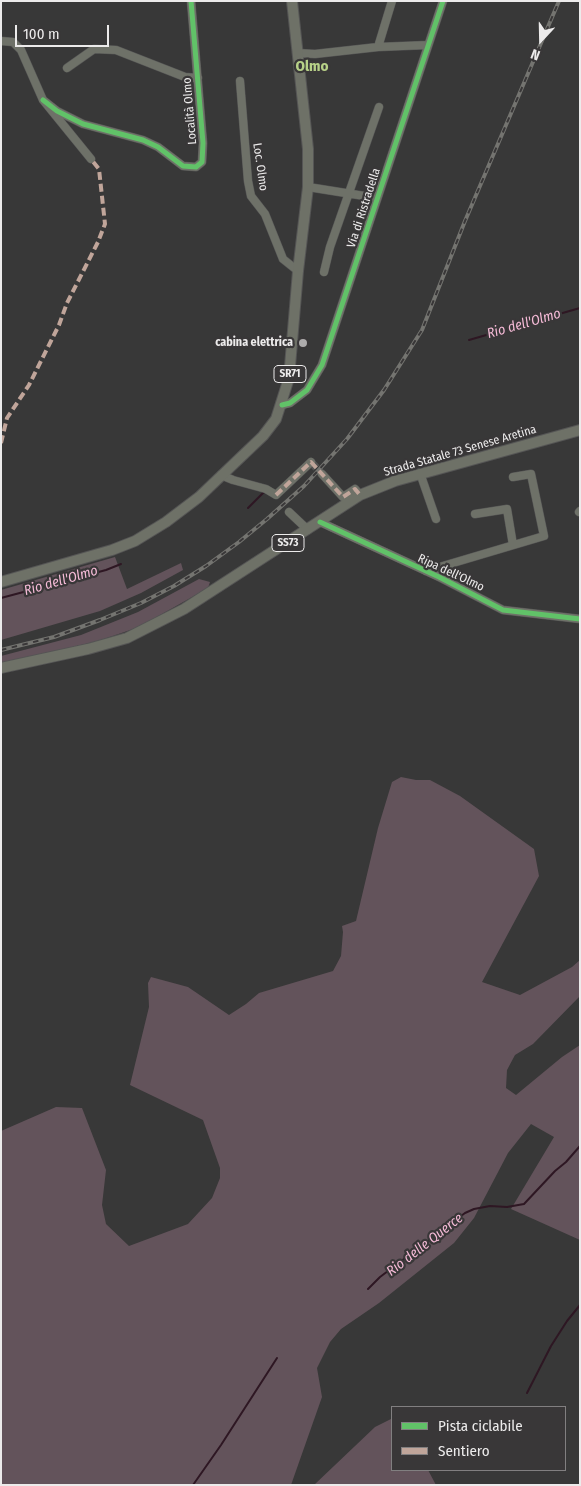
<!DOCTYPE html>
<meta charset="utf-8">
<style>
body{margin:0}
#map{position:relative;width:581px;height:1486px;overflow:hidden;background:#383838;font-family:"Fira Sans Condensed",sans-serif}
canvas{display:block}
.frame{position:absolute;inset:0;border:2px solid #ecebeb;pointer-events:none}
.legend{position:absolute;left:391px;top:1406px;width:175px;height:65px;box-sizing:border-box;background:#393738;border:1px solid #817f80;margin:0;padding:6px 9px;list-style:none;font-size:15px;color:#ecebeb}
.legend li{display:flex;align-items:center;gap:10px;height:25px}
.legend b{width:25px;border:1px solid #817f80}
.north{position:absolute;left:516px;top:15px;width:50px;height:50px;-webkit-text-stroke:4px #393738;paint-order:stroke;rotate:201deg;font-size:14px;font-weight:700;line-height:20px;text-align:center;color:#ecebeb}
.north::after{content:'';display:block;margin:auto;width:18px;height:22px;background:#ecebeb;clip-path:polygon(50% 0,100% 100%,50% 72%,0 100%)}
.scale{position:absolute;left:15px;top:25px;width:94px;height:22px;box-sizing:border-box;border:2px solid #ecebeb;border-top:0;padding-left:6px;font-size:15px;line-height:18px;white-space:nowrap;color:#ecebeb;-webkit-text-stroke:4px #393738;paint-order:stroke}
</style>
<div id="map">
<canvas width="581" height="1486"></canvas>
<div class="frame"></div>
<ul class="legend">
<li><b style="height:6px;background:#61c268"></b>Pista ciclabile</li>
<li><b style="height:6px;background:#c0a59a"></b>Sentiero</li>
</ul>
<div class="north">N</div>
<div class="scale">100 m</div>
</div>
<script>
const ctx = document.querySelector('canvas').getContext('2d');
ctx.lineJoin = 'round';
function fillPath(path, color) { ctx.fillStyle = color; ctx.fill(path, 'evenodd'); }
const poly = rows => new Path2D(rows.map(r => 'M' + r).join(''));
function trace(path, color, width, dash) { ctx.strokeStyle = color; ctx.lineWidth = width; ctx.lineCap = dash ? 'butt' : 'round'; ctx.setLineDash(dash || []); ctx.stroke(path); }
function label(font, color, halo, rows, align = 'center') {
  ctx.font = font + ' "Fira Sans Condensed",sans-serif'; ctx.lineWidth = 4.5; ctx.setLineDash([]); ctx.textBaseline = 'middle'; ctx.strokeStyle = halo; ctx.fillStyle = color; for (const [text, x, y, turn = 0] of rows) {
    ctx.save(); ctx.translate(x, y); ctx.rotate((+turn || 0) * Math.PI / 180); ctx.textAlign = isNaN(turn) ? turn : align; if (halo) ctx.strokeText(text, 0, 0); ctx.fillText(text, 0, 0); ctx.restore();
  }
}
const green = poly([
 [115,557,127,589,181,563,183,570,141,593,100,611,1,640,1,590],
 [199,579,210,582,208,588,139,627,98,641,1,664,1,656,81,635,138,612],
 [401,777,416,780,430,780,460,796,534,849,539,876,482,982,520,995,572,967,580,960,580,996,533,1044,515,1055,507,1070,506,1088,516,1095,562,1057,580,1045,580,1240,511,1209,554,1137,531,1124,508,1153,474,1218,454,1243,379,1303,341,1329,330,1342,317,1368,322,1397,291,1485,1,1485,1,1131,56,1107,82,1108,106,1170,102,1205,106,1224,129,1246,188,1224,212,1198,220,1178,220,1168,203,1120,130,1085,149,1007,148,983,151,977,188,987,229,1015,246,1004,259,993,333,971,341,956,343,932,342,926,356,921,378,828,392,782],
 [391,1419,392,1470,428,1470,436,1485,314,1485,375,1427]
]);
const stream = poly([
 [469,340,580,308],
 [248,508,264,492],
 [1,598,106,570,121,564],
 [368,1289,380,1277,465,1213,474,1209,490,1206,507,1207,524,1204,555,1171,566,1162,580,1146],
 [527,1393,551,1346,567,1321,580,1305],
 [193,1485,221,1445,277,1358]
]);
const minorTunnel = poly([
 [311,462,322,474]
]);
const minor = poly([
 [1,41,13,42,21,50,43,100,91,159],
 [378,47,392,1],
 [297,53,315,54,378,47,428,45],
 [67,68,94,49,116,50,185,77,198,78],
 [240,81,248,181,251,196,265,214,283,259,298,271],
 [43,100,57,111,83,124,143,140,158,147,183,166,196,167,202,162,203,143,191,1],
 [308,187,377,198],
 [324,272,330,247,379,107],
 [282,405,290,403,307,390,322,365,443,1],
 [420,473,436,519],
 [322,474,343,497,355,489,360,495],
 [221,475,233,480,266,489,276,495,311,462],
 [289,512,308,530],
 [579,512,580,511],
 [475,514,507,509,513,545],
 [320,522,439,577,503,610,580,619],
 [426,571,544,536,531,474,513,477]
]);
const major = poly([
 [1,582,112,550,135,541,166,522,199,497,263,436,276,419,289,378,298,271,308,187,308,149,292,1],
 [1,668,88,649,127,638,184,609,360,495,395,481,580,430]
]);
const rail = poly([
 [1,650,54,637,100,620,141,603,174,586,206,566,239,542,267,519,304,486,347,439,384,390,422,330,465,221,559,1]
]);
const quiet = poly([
 [1,443,7,418,29,385,59,325,67,303,98,242,105,224,99,169,91,159],
 [276,495,311,462,343,497,355,489,360,495]
]);
const cycleway = poly([
 [43,100,57,111,83,124,143,140,158,147,183,166,196,167,202,162,203,143,191,1],
 [282,405,290,403,307,390,322,365,443,1],
 [320,522,439,577,503,610,580,619]
]);
const markers = [
 [303,343,5,"#adacac"]
];
const shields = [
 [290,374,32],
 [288,543,32]
];
const shieldNames = [
 ["SR71",290,374],
 ["SS73",288,543]
];
const streetNames = [
 ["Località Olmo",190,111,-95],
 ["Loc. Olmo",260,167,82],
 ["Via di Ristradella",364,208,-72],
 ["Strada Statale 73 Senese Aretina",460,451,-16],
 ["Ripa dell'Olmo",451,573,25]
];
const poiNames = [
 ["cabina elettrica",293,343]
];
const waterNames = [
 ["Rio dell'Olmo",524,324,-16],
 ["Rio dell'Olmo",61,581,-16],
 ["Rio delle Querce",425,1245,-38]
];
const quarterNames = [
 ["Olmo",312,67]
];
fillPath(green, '#63535b');
trace(stream, '#2e1723', 2);
trace(minorTunnel, '#535353', 8, [8, 4]);
trace(minor, '#555', 9);
trace(major, '#555', 12);
trace(minor, '#6e7168', 8);
trace(major, '#6e7167', 10);
trace(rail, '#747470', 4);
trace(rail, '#393738', 2, [5.5]);
trace(quiet, '#c0a59a', 4, [8, 4]);
trace(cycleway, '#61c268', 5);
for (const [x, y, r, color] of markers) { const dot = new Path2D(); dot.arc(x, y, r, 0, 2 * Math.PI); ctx.fillStyle = color; ctx.fill(dot); trace(dot, '#393738', 2); }
for (const [x, y, w] of shields) { const box = new Path2D(); box.roundRect(x - w / 2, y - 8.5, w, 17, 4); ctx.fillStyle = '#393738'; ctx.fill(box); trace(box, '#ecebeb', 1); }
label('bold 11px', '#ecebeb', null, shieldNames);
label('12px', '#ecebeb', '#393738', streetNames);
label('bold 12px', '#ecebeb', '#393738', poiNames, 'right');
label('italic 14px', '#f5bbd7', '#393738', waterNames);
label('bold 15px', '#b7d188', '#393738', quarterNames);
</script>
